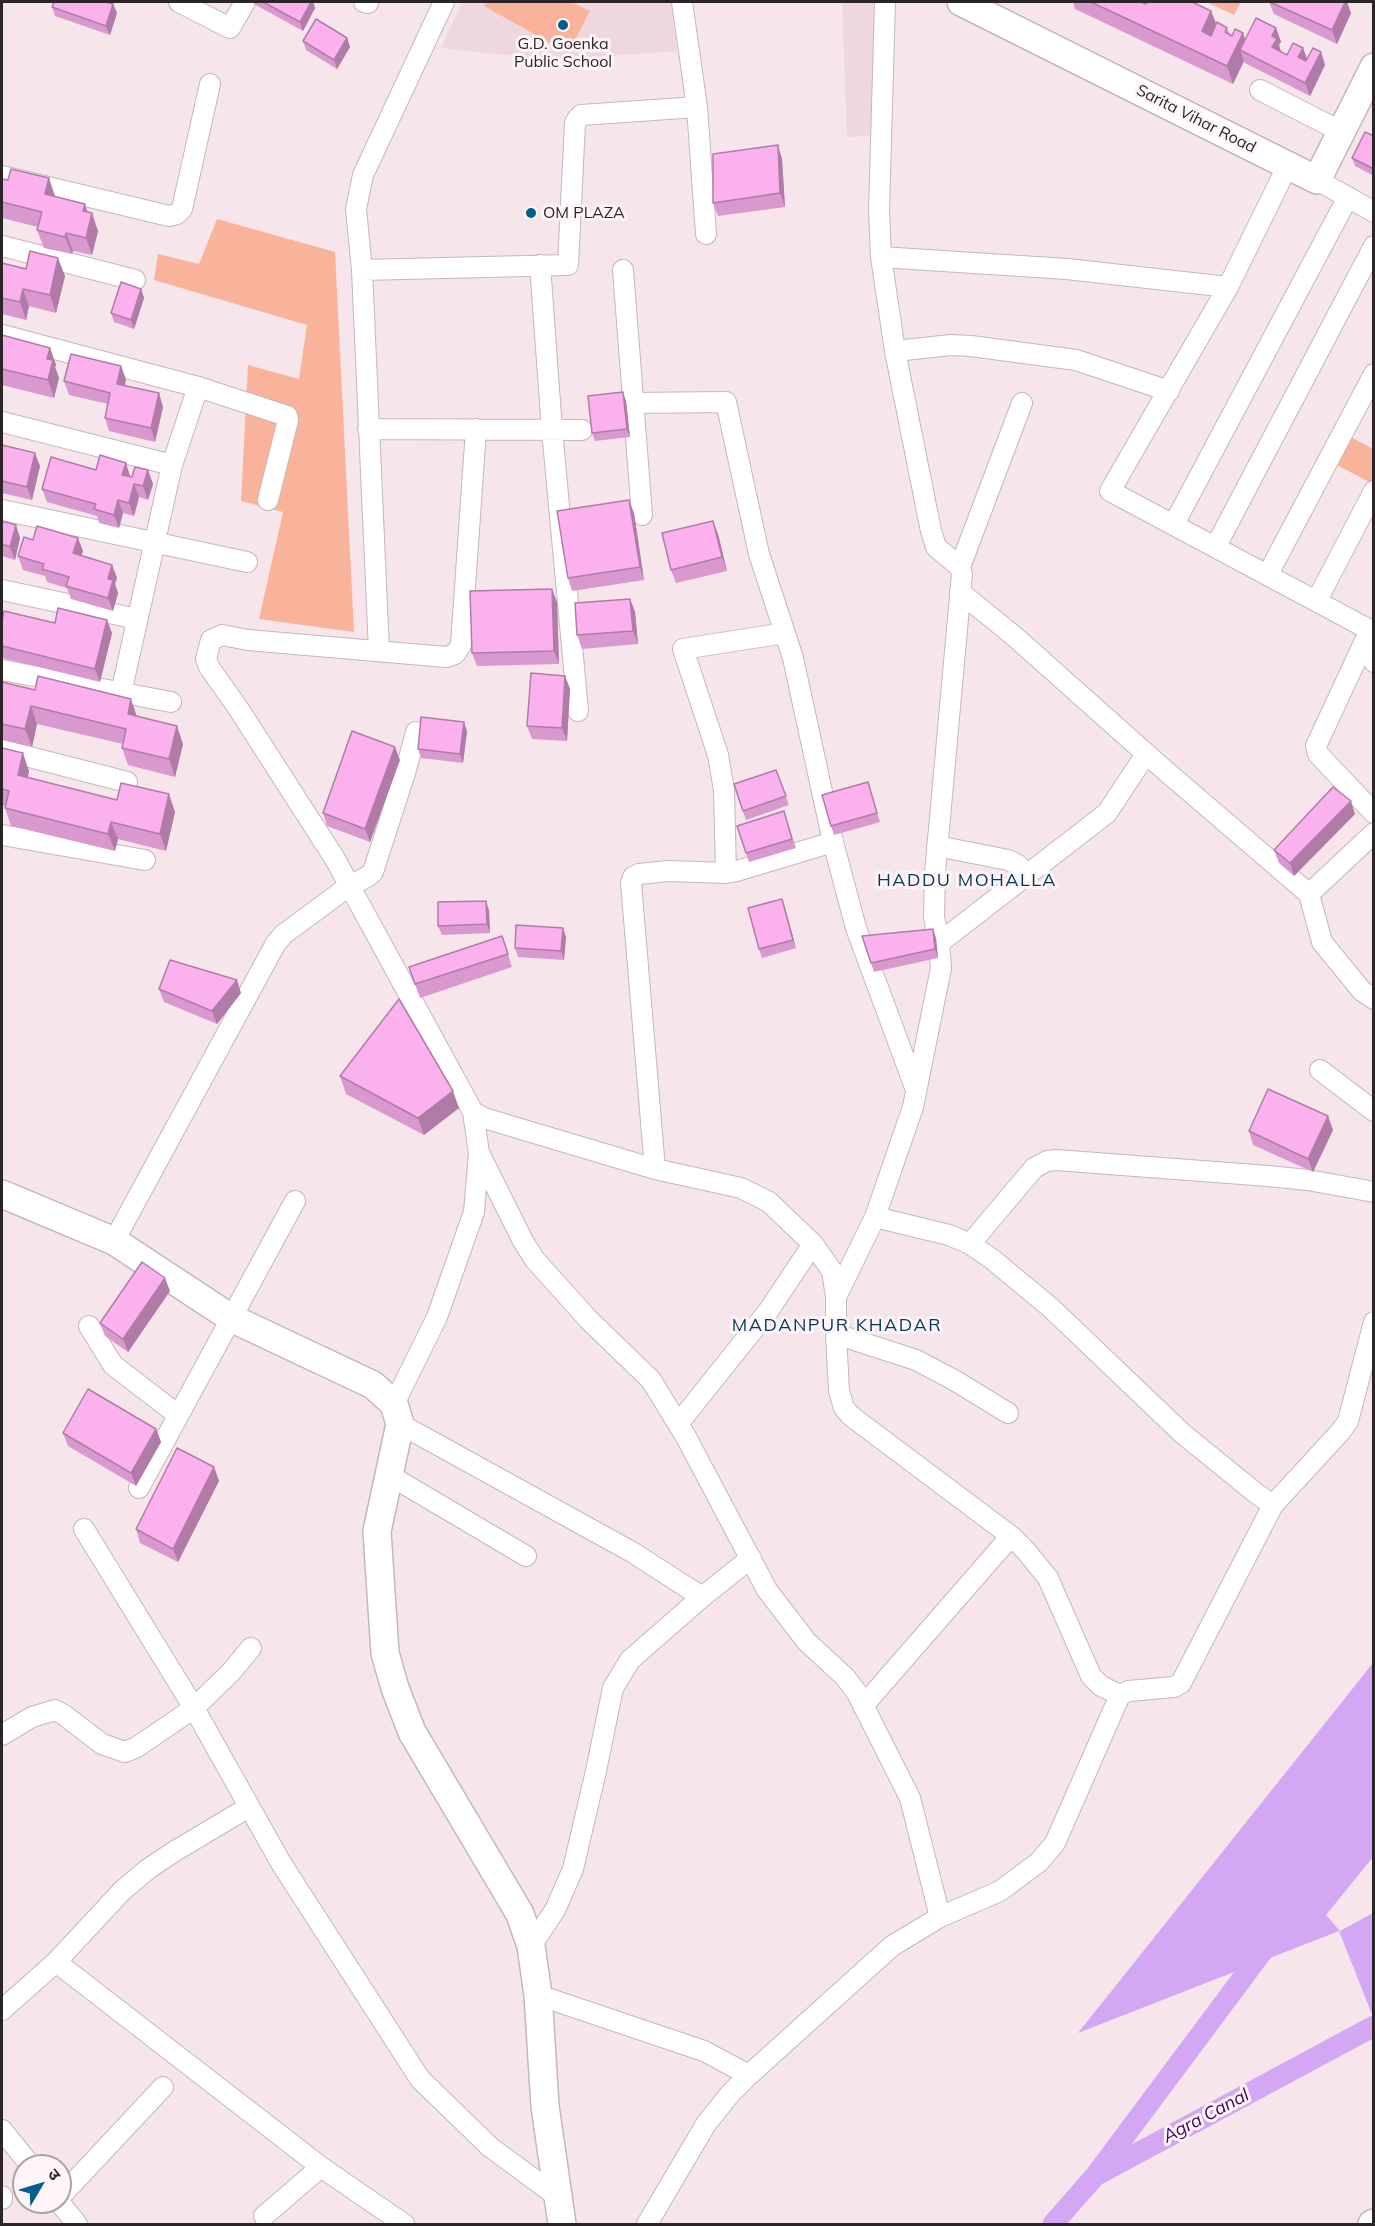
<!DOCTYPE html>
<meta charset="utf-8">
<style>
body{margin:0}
#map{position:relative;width:1375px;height:2226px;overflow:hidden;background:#f6e6eb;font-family:Mulish,"Noto Sans Devanagari",sans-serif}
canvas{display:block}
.frame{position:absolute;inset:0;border:3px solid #2b2527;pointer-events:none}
.north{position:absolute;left:12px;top:2154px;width:60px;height:60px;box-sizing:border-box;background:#fff5f8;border:2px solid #aaa2a4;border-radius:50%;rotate:52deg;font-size:16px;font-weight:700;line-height:24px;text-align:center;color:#2b2527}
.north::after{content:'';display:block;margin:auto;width:21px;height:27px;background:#005e8e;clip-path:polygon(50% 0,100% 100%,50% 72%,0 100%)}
</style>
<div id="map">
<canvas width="1375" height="2226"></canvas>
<div class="frame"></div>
<div class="north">उ</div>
</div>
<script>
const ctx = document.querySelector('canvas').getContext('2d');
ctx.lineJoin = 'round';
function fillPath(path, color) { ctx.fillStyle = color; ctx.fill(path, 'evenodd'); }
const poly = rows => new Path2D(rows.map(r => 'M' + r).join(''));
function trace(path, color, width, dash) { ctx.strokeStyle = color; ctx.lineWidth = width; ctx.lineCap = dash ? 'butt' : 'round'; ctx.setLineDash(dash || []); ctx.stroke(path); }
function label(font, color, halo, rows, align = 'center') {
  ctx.font = font + ' Mulish,sans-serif'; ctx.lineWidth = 6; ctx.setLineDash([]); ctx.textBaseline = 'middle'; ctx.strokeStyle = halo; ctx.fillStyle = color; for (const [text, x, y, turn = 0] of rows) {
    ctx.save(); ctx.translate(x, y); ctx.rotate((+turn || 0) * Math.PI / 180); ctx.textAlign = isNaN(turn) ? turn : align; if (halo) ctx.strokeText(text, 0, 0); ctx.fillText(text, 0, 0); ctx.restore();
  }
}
const built = poly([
 [462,2,672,2,677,51,550,60,441,48],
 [842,2,876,2,870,136,847,137]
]);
const green = poly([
 [486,2,571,2,590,11,568,53,484,6],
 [1206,2,1241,2,1234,15],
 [217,219,335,252,354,632,259,619,283,512,241,501,248,365,299,379,307,325,154,280,158,254,199,264],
 [1349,436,1373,449,1373,484,1335,464]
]);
const water = poly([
 [1373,1663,1373,1857,1326,1915,1340,1931,1373,1913,1373,2017,1339,1931,1078,2033]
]);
const canal = poly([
 [1095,2176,1268,1944],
 [1053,2224,1095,2176,1374,2026]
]);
const street = poly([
 [179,2,230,28,245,2],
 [364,2,368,3],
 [682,2,697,107,706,234],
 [1260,90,1342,132],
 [1288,165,1228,287,1110,491,1370,630,1374,662],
 [2,176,169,216,177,214,182,209,210,84],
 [1317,180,1374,212],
 [2,246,135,280],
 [881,257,1067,269,1228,287],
 [540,265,552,430,578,711],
 [362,270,568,265,575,123,578,118,581,115,697,107],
 [623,270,642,515],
 [2,335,198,387,287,416,288,420,268,500],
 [895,351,951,345,971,346,1076,360,1169,391],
 [632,403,726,402,759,554,793,658,833,842,856,928,916,1090],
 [2,422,172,465],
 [368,429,582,430],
 [2,510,247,562],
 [1174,524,1348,197],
 [1216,546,1374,246],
 [960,567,1022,403],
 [1268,574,1374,374],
 [2,590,137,619],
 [960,592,1014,636,1160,766,1309,894],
 [1317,600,1374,491],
 [1370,630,1316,746,1318,754,1374,813],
 [785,633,683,649,718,755,724,790,726,873,737,871,833,842],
 [379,651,362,270,356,209,363,175,444,2],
 [2,670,171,702],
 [121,693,172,465,198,387],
 [2,750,127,782],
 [1374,833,1309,894,1322,942,1362,991,1374,999],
 [2,835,145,860],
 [937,846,1008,860,1018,865,1026,876],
 [939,943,1107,813,1146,754],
 [1320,1070,1374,1111],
 [473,1112,484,1118,655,1169,741,1188,769,1202,813,1244,832,1271,836,1297,836,1334,839,1391,844,1408,851,1416,1011,1536,1026,1551,1048,1578,1091,1676,1101,1686,1120,1695],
 [479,1153,523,1241,535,1260,589,1320,651,1380,686,1437,767,1590,807,1642,845,1677,857,1693,910,1798,940,1917],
 [655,1169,631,883,633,877,639,874,668,871,726,873],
 [875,1217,949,1235,970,1244,992,1259,1051,1308,1183,1434,1257,1494,1273,1505],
 [114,1241,276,943,284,934,349,886,367,877,373,872,405,773,416,732],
 [970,1244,1034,1168,1047,1161,1056,1160,1268,1176,1308,1180,1374,1192],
 [836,1297,875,1217,913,1107,941,968,939,943,934,917,935,873,962,574,960,567,936,547,931,531,895,351,881,257,879,211,885,2],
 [89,1326,113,1365,178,1415],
 [836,1334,916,1360,954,1380,1008,1413],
 [394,1404,437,1317,474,1212,479,1153,473,1112,335,859,238,708,209,667,206,659,211,640,222,635,248,640,446,657,455,654,461,645,476,429],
 [400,1424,632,1552,702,1597],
 [678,1424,769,1310,813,1244],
 [389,1475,526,1556],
 [139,1488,295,1201],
 [84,1529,194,1708,281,1863,420,2079,490,2147,558,2197],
 [863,1706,1011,1536],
 [2,1735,32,1717,55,1710,64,1715,102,1744,125,1752,137,1747,194,1708,231,1672,251,1648],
 [531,1946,555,1910,573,1869,596,1771,613,1688,630,1660,702,1597,751,1558],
 [56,1962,321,2167,404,2224],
 [538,1995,704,2051,749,2075],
 [2,2010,56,1962,122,1891,148,1869,175,1851,249,1807],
 [2,2130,31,2166],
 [2,2196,2,2199],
 [60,2197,163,2087],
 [59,2202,77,2224],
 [264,2216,321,2167],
 [647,2224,706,2124,730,2094,749,2075,892,1946,940,1917,1000,1891,1039,1862,1055,1843,1120,1695,1129,1691,1174,1687,1181,1683,1273,1505,1341,1431,1348,1421,1374,1322]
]);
const secondary = poly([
 [961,2,1317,180,1374,67],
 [2,1194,114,1241,231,1318,373,1385,394,1404,400,1424,377,1531,385,1653,395,1688,412,1732,520,1914,531,1946,538,1995,545,2106,562,2224],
 [1372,2224,1374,2223]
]);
const wall = poly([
 [253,2,313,2,315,8,303,31,254,4],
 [1073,2,1192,2,1211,11,1216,24,1227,28,1230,35,1232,36,1243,33,1245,40,1276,28,1281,42,1279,45,1281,52,1287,55,1307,59,1321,52,1325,65,1310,96,1245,63,1244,61,1233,84,1075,9],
 [1269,2,1351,13,1337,44,1274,14],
 [113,4,117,13,110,35,55,16,52,7],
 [347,38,350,47,337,69,306,50,303,41],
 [1374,136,1374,176,1355,166,1352,158],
 [782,159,785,207,718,216,713,203],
 [2,179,55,196,55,197,88,212,98,231,92,255,73,251,72,254,44,248,37,230,38,227,2,218],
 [2,263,26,269,65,276,56,313,29,306,26,320,2,314],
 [141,289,144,298,134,329,114,322,111,313],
 [2,335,50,348,56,365,55,367,59,378,54,398,2,385],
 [126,379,125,385,163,407,155,442,109,431,105,418,108,404,69,395,64,381],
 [626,401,630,437,595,441,592,433],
 [2,444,40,466,32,500,2,493],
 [96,470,130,476,130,477,153,484,148,500,139,497,134,516,123,513,119,528,99,523,97,516,47,502,42,489],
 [634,513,644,580,572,591,568,578],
 [2,521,20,538,15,560,2,556],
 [718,534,727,571,676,583,671,570],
 [33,540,83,551,81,556,112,565,117,578,115,584,118,593,113,611,71,599,67,588,47,582,45,576,23,570,18,556],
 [630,599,635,612,638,644,582,649,577,635],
 [557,602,559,664,477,666,472,653],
 [2,620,55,623,112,633,100,682,2,658],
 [565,676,570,689,567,741,532,739,527,726],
 [2,682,137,717,183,744,175,777,128,765,122,748,123,744,37,724,32,747,2,740],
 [467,731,463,763,421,758,418,749],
 [2,748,29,771,28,778,117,800,175,812,166,851,118,839,115,851,11,826,5,808,5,806,2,805],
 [400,760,370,842,327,826,323,813],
 [776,770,789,805,746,820,734,784],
 [868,782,880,822,834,835,831,826],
 [784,811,796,848,749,862,746,853],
 [1355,814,1294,876,1279,863,1274,850],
 [782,899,796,948,762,958,759,949],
 [489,910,490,933,442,935,438,926],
 [502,936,512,967,420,998,409,967],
 [862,936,936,938,938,958,874,972],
 [566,937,564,960,518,957,515,948],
 [159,989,241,993,217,1024,164,1002],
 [340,1076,459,1108,424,1135,346,1094],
 [1333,1130,1313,1172,1253,1145,1249,1131],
 [170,1291,128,1352,105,1336,100,1323],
 [156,1429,161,1442,136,1486,68,1446,63,1433],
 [214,1467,219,1481,178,1562,140,1543,136,1529]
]);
const shadedWall = poly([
 [311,2,313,2,315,8,303,31,300,22],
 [1345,2,1347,2,1351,13,1337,44,1332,30],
 [113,4,117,13,110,35,106,26],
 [1211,11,1218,28,1208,49,1202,31],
 [1276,28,1281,42,1279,45,1281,52,1272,47,1272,36],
 [1243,33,1249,51,1240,50,1244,61,1233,84,1227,66],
 [347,38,350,47,337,69,334,60],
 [1303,48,1308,61,1298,57],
 [1321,52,1325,65,1310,96,1305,83],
 [778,145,782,159,785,207,780,193],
 [49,178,55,196,51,212,45,194],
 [85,204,90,220,92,213,98,231,92,255,86,238,83,211],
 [66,233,73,251,72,254,65,237],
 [58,258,65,276,56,313,50,295],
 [23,289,29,306,26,320,20,302],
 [141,289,144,298,134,329,131,320],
 [50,348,56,365,55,367,59,378,54,398,48,380,47,359],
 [121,366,126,379,122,397,117,384],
 [623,392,626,401,630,437,627,429],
 [159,393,163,407,155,442,151,428],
 [35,453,40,466,32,500,27,487],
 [126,463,130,476,127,488,122,475],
 [148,470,153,484,148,500,143,486],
 [134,484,139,497,134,516,129,503],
 [118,500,123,513,119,528,114,515],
 [629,500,634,513,644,580,640,567],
 [713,521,718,534,727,571,722,557],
 [16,525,20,538,15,560,10,547],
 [78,538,83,551,78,566,73,553],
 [112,565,117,578,115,584,118,593,113,611,108,598,108,579],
 [552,589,557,602,559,664,554,651],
 [630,599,635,612,638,644,633,631],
 [107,620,112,633,100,682,95,669],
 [565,676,570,689,567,741,562,728],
 [131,699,137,717,128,714],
 [31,706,37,724,32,747,25,729],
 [464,722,467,731,463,763,460,754],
 [177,726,183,744,175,777,169,759],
 [395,747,400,760,370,842,365,829],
 [23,753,29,771,24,793,18,775],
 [169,794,175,812,166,851,160,834],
 [1351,801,1355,814,1294,876,1290,863],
 [111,822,118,839,115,851,108,834],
 [782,899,785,908,796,948,793,940],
 [486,901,489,910,490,933,487,924],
 [563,928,566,937,564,960,561,951],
 [933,929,936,938,938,958,935,949],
 [237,980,241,993,217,1024,212,1011],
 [453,1091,459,1108,424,1135,418,1118],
 [1328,1116,1333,1130,1313,1172,1308,1159],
 [165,1278,170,1291,128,1352,123,1339],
 [156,1429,161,1442,136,1486,131,1473],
 [214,1467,219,1481,178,1562,173,1549]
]);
const building = poly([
 [54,2,106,2,113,4,106,26,52,7,54,2],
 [263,2,311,2,300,22,263,2],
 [1091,2,1141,2,1146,4,1147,2,1192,2,1211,11,1202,31,1211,36,1217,22,1227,28,1225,32,1232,36,1235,29,1243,33,1227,66,1091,2],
 [1270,2,1345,2,1332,30,1270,2],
 [1256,18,1276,28,1272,36,1277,39,1272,47,1287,55,1293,43,1303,48,1298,57,1306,61,1313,48,1321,52,1305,83,1240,50,1256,18],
 [316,19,347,38,334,60,303,41,316,19],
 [1365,132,1374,136,1374,169,1352,158,1365,132],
 [778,145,780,193,713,203,713,154,778,145],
 [11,169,49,178,45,194,85,204,83,211,92,213,86,238,66,233,65,237,37,230,42,212,2,202,2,179,8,180,11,169],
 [30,251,58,258,50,295,23,289,20,302,2,298,2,263,26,269,30,251],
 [121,282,141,289,131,320,111,313,121,282],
 [2,335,50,348,47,359,53,360,48,380,2,369,2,335],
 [71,354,121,366,117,384,159,393,151,428,105,418,110,393,64,381,71,354],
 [623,392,627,429,592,433,588,396,623,392],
 [2,445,35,453,27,487,2,481,2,445],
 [100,455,126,463,122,475,132,477,135,467,148,470,143,486,134,484,129,503,118,500,114,515,94,509,96,504,42,489,51,457,96,470,100,455],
 [629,500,640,567,568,578,557,511,629,500],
 [2,521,16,525,10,547,2,544,2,521],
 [713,521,722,557,671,570,662,533,713,521],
 [37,526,78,538,73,553,112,565,108,579,113,580,108,598,66,586,69,577,42,569,44,564,18,556,24,537,33,540,37,526],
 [552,589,554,651,472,653,470,591,552,589],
 [630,599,633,631,577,635,575,603,630,599],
 [58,608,107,620,95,669,2,646,2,620,4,611,55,623,58,608],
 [531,673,565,676,562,728,527,726,531,673],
 [38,676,131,699,128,714,177,726,169,759,122,748,126,729,31,706,25,729,2,724,2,682,35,690,38,676],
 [421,717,464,722,460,754,418,749,421,717],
 [352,731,395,747,365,829,323,813,352,731],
 [2,748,23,753,18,775,117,800,121,783,169,794,160,834,111,822,108,834,5,808,9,791,2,789,2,748],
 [776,770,786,796,743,811,734,784,776,770],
 [868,782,877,813,831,826,822,795,868,782],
 [1333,787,1351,801,1290,863,1274,850,1333,787],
 [784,811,792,839,746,853,737,826,784,811],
 [782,899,793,940,759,949,748,908,782,899],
 [486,901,487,924,438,926,438,902,486,901],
 [516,925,563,928,561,951,515,948,516,925],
 [933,929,935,949,871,963,862,936,933,929],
 [502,936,508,954,415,984,409,967,502,936],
 [170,960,237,980,212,1011,159,989,170,960],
 [399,999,453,1091,418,1118,340,1076,399,999],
 [1268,1089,1328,1116,1308,1159,1249,1131,1268,1089],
 [142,1262,165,1278,123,1339,100,1323,142,1262],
 [88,1389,156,1429,131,1473,63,1433,88,1389],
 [177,1448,214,1467,173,1549,136,1529,177,1448]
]);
const markers = [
 [563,25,6,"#005e8e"],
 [531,213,6,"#005e8e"]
];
const poiNames = [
 ["G.D. Goenka",563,44],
 ["Public School",563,62],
 ["OM PLAZA",543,213,"left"]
];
const streetNames = [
 ["Sarita Vihar Road",1196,119,27]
];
const neighbourhoodNames = [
 ["HADDU MOHALLA",967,881],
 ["MADANPUR KHADAR",837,1326]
];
const waterNames = [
 ["Agra Canal",1206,2116,-28]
];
fillPath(built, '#efd7df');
fillPath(green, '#f8b39a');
fillPath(water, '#d3a7f4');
trace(canal, '#d3a7f4', 21);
trace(street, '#c5b7bb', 22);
trace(secondary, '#c5b7bb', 30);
trace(street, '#fff', 20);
trace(secondary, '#fff', 27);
fillPath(wall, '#d998ce');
fillPath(shadedWall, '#b07ca7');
fillPath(building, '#fcb1ef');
trace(building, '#b07ca7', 1.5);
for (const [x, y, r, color] of markers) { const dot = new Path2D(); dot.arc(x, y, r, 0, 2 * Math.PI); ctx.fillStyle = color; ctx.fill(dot); trace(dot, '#fff5f8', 2); }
label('16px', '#2b2527', '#fff5f8', poiNames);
label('16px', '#2b2527', '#fff5f8', streetNames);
ctx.letterSpacing = '1.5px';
label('18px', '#00395b', '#fff5f8', neighbourhoodNames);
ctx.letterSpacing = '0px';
label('italic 18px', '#40005e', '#fff5f8', waterNames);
</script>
